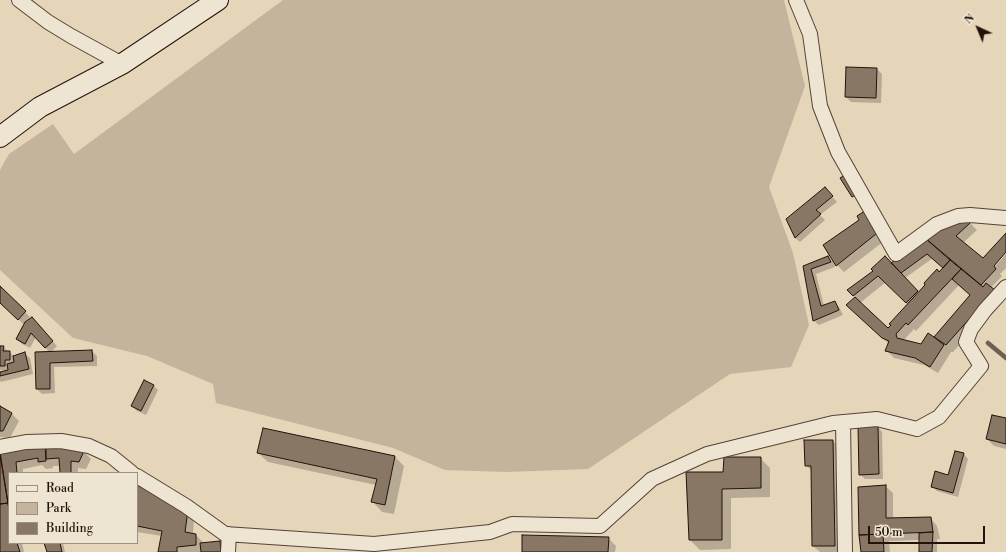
<!DOCTYPE html>
<style>
body{margin:0}
#map{position:relative;width:1006px;height:552px;overflow:hidden;background:#e5d5b9;font-family:"Libre Bodoni",serif}
canvas{display:block}
.legend{position:absolute;left:8px;top:472px;width:130px;height:72px;box-sizing:border-box;background:#eee4d2;border:1px solid #9d9082;margin:0;padding:5px 7px;list-style:none;font-size:12px;color:#24120a}
.legend li{display:flex;align-items:center;gap:8px;height:20px}
.legend b{width:20px;border:1px solid #9d9082}
.north{position:absolute;left:958px;top:8px;width:40px;height:40px;-webkit-text-stroke:3px #eee4d2;paint-order:stroke;rotate:316deg;font-size:11px;font-weight:700;line-height:16px;text-align:center;color:#24120a}
.north::after{content:'';display:block;margin:auto;width:14px;height:18px;background:#24120a;clip-path:polygon(50% 0,100% 100%,50% 72%,0 100%)}
.scale{position:absolute;left:868px;top:526px;width:117px;height:18px;box-sizing:border-box;border:2px solid #24120a;border-top:0;padding-left:5px;font-size:12px;line-height:14px;white-space:nowrap;color:#24120a;-webkit-text-stroke:3px #eee4d2;paint-order:stroke}
</style>
<div id="map">
<canvas width="1006" height="552"></canvas>
<ul class="legend">
<li><b style="height:5px;background:#eee4d2"></b>Road</li>
<li><b style="height:11px;background:#c4b49b"></b>Park</li>
<li><b style="height:11px;background:#887765"></b>Building</li>
</ul>
<div class="north">N</div>
<div class="scale">50 m</div>
</div>
<script>
const ctx = document.querySelector('canvas').getContext('2d');
ctx.lineJoin = 'round';
function fillPath(path, color) { ctx.fillStyle = color; ctx.fill(path, 'evenodd'); }
const poly = rows => new Path2D(rows.map(r => 'M' + r).join(''));
function trace(path, color, width, dash) { ctx.strokeStyle = color; ctx.lineWidth = width; ctx.lineCap = dash ? 'butt' : 'round'; ctx.setLineDash(dash || []); ctx.stroke(path); }
const green = poly([
 [283,0,784,0,805,86,769,187,793,253,809,325,791,367,730,374,588,469,506,472,445,470,393,448,216,403,213,384,147,356,73,338,0,270,0,170,9,154,53,124,74,154]
]);
const shadow = poly([
 [877,69,882,74,881,103,851,102,846,97],
 [829,193,837,202,820,215,825,220,800,242,795,238,787,219],
 [962,219,970,223,977,230,963,243,983,260,1006,234,1006,251,989,269,991,271,1006,254,1006,268,1000,274,1002,276,991,288,1001,298,953,352,951,352,938,373,924,365,894,358,886,350,889,344,848,305,856,298,849,290,891,264,925,239],
 [933,258,944,268,919,293,905,278],
 [886,282,908,305,888,329,860,303],
 [959,285,971,296,935,338,921,345,903,341,914,329,916,331],
 [860,220,888,238,844,272,837,265],
 [828,257,833,262,835,267,816,274,824,306,834,302,839,307,843,315,819,325,814,321,804,266],
 [0,287,30,317,23,324,0,301],
 [36,323,57,346,50,353,36,337,30,348,22,344,17,339],
 [0,347,3,347,14,356,25,354,30,358,33,374,1,382,0,381,0,373,8,371,0,370],
 [92,351,97,356,97,366,54,367,55,393,42,394,37,389,36,353],
 [153,385,158,390,146,415,137,411,132,406],
 [0,408,12,414,19,421,10,438,0,437],
 [1006,419,1006,449,994,446,987,439],
 [878,427,882,432,883,479,865,479,860,474],
 [833,441,840,448,842,552,820,552,813,546,813,472,806,465],
 [45,445,84,452,91,459,86,469,78,468,78,473,61,473,61,466,53,466,53,468,46,469,42,465,23,469,23,473,9,473,9,543,22,543,24,552,0,552,0,453],
 [258,453,395,457,404,466,394,514,382,512,373,502,376,485,268,462],
 [964,454,968,459,958,497,937,491,932,486,948,476],
 [760,458,770,468,770,497,731,498,731,549,700,550,690,540,724,473],
 [885,486,893,493,893,519,930,518,937,526,940,539,937,539,937,552,920,552,920,540,889,541,890,552,862,552],
 [137,487,194,519,193,534,196,535,203,542,203,544,220,542,225,547,225,552,159,552,162,536,137,532],
 [608,538,616,546,615,552,524,552],
 [46,543,63,543,65,552,48,552]
]);
const stream = poly([
 [988,343,1006,358]
]);
const building = poly([
 [846,67,877,68,876,98,845,97,846,67],
 [847,174,859,193,852,197,840,178,847,174],
 [825,187,833,196,816,210,821,214,795,238,786,219,825,187],
 [868,209,881,230,836,266,823,245,859,220,857,216,868,209],
 [962,218,970,223,956,236,983,258,1006,233,1006,252,994,266,996,269,981,285,925,238,962,218],
 [925,238,950,260,943,268,927,254,901,273,891,263,925,238],
 [828,256,831,262,811,269,821,306,835,301,839,310,813,321,803,266,828,256],
 [885,256,918,291,906,303,878,276,853,296,847,290,873,271,871,269,885,256],
 [950,260,961,269,908,325,906,323,896,334,897,338,921,344,928,333,934,337,944,345,930,367,915,358,885,351,889,341,882,338,846,305,855,297,888,328,891,325,889,324,925,285,924,283,937,269,939,272,950,260],
 [961,269,983,287,986,283,995,290,946,345,934,337,970,295,952,279,961,269],
 [0,286,26,311,18,320,0,303,0,286],
 [32,317,53,341,45,348,31,333,25,344,16,339,25,322,32,317],
 [0,346,4,346,3,351,10,351,10,360,5,360,5,366,0,366,0,346],
 [92,350,93,361,50,363,50,389,36,389,35,352,92,350],
 [25,352,29,369,0,376,0,372,8,370,7,364,14,362,13,356,25,352],
 [144,380,154,385,141,411,131,406,144,380],
 [0,406,12,413,3,431,0,431,0,406],
 [992,415,1006,418,1006,444,986,439,992,415],
 [858,426,878,426,879,474,859,475,858,426],
 [263,428,395,456,385,505,371,502,377,479,257,453,263,428],
 [804,440,833,440,835,546,812,546,811,466,805,466,804,440],
 [45,444,46,461,38,462,38,458,16,462,17,473,9,473,9,510,0,452,45,444],
 [69,447,84,451,79,462,71,461,71,473,60,473,59,458,46,459,46,448,69,447],
 [955,451,964,453,953,493,931,487,935,471,948,475,955,451],
 [0,455,8,503,0,504,0,455],
 [724,457,761,457,761,488,722,489,722,540,689,540,686,472,723,472,724,457],
 [137,485,188,510,185,532,196,534,196,545,177,547,177,552,158,552,162,531,137,526,137,485],
 [886,485,886,518,931,517,933,532,859,535,858,487,886,485],
 [8,503,9,510,9,543,17,543,20,552,0,552,0,504,8,503],
 [933,532,932,552,919,552,919,533,933,532],
 [883,534,884,552,861,552,859,535,883,534],
 [522,535,609,537,608,552,522,552,522,535],
 [220,541,221,552,201,552,200,543,220,541],
 [44,543,60,543,62,552,47,552,44,543]
]);
const street = poly([
 [19,0,48,22,71,36,122,64],
 [796,0,810,34,820,106,838,152,896,254,937,224,958,216,970,215,1006,218],
 [843,422,845,552],
 [0,447,26,442,61,441,89,446,111,456,132,473],
 [137,476,186,506,225,534,374,544,490,532,512,524,600,526,652,479,707,454,833,423,877,419,917,429,939,417,981,366,966,342,971,329,985,310,1006,287],
 [228,552,229,534]
]);
const secondary = poly([
 [0,137,40,107,122,64,218,0]
]);
fillPath(green, '#c4b49b');
fillPath(shadow, '#0003');
trace(stream, '#705f50', 4.5);
fillPath(building, '#887765');
trace(building, '#24120a', 1);
trace(street, '#544336', 16);
trace(secondary, '#24120a', 22);
trace(street, '#eee4d2', 14);
trace(secondary, '#eee4d2', 20);
</script>
